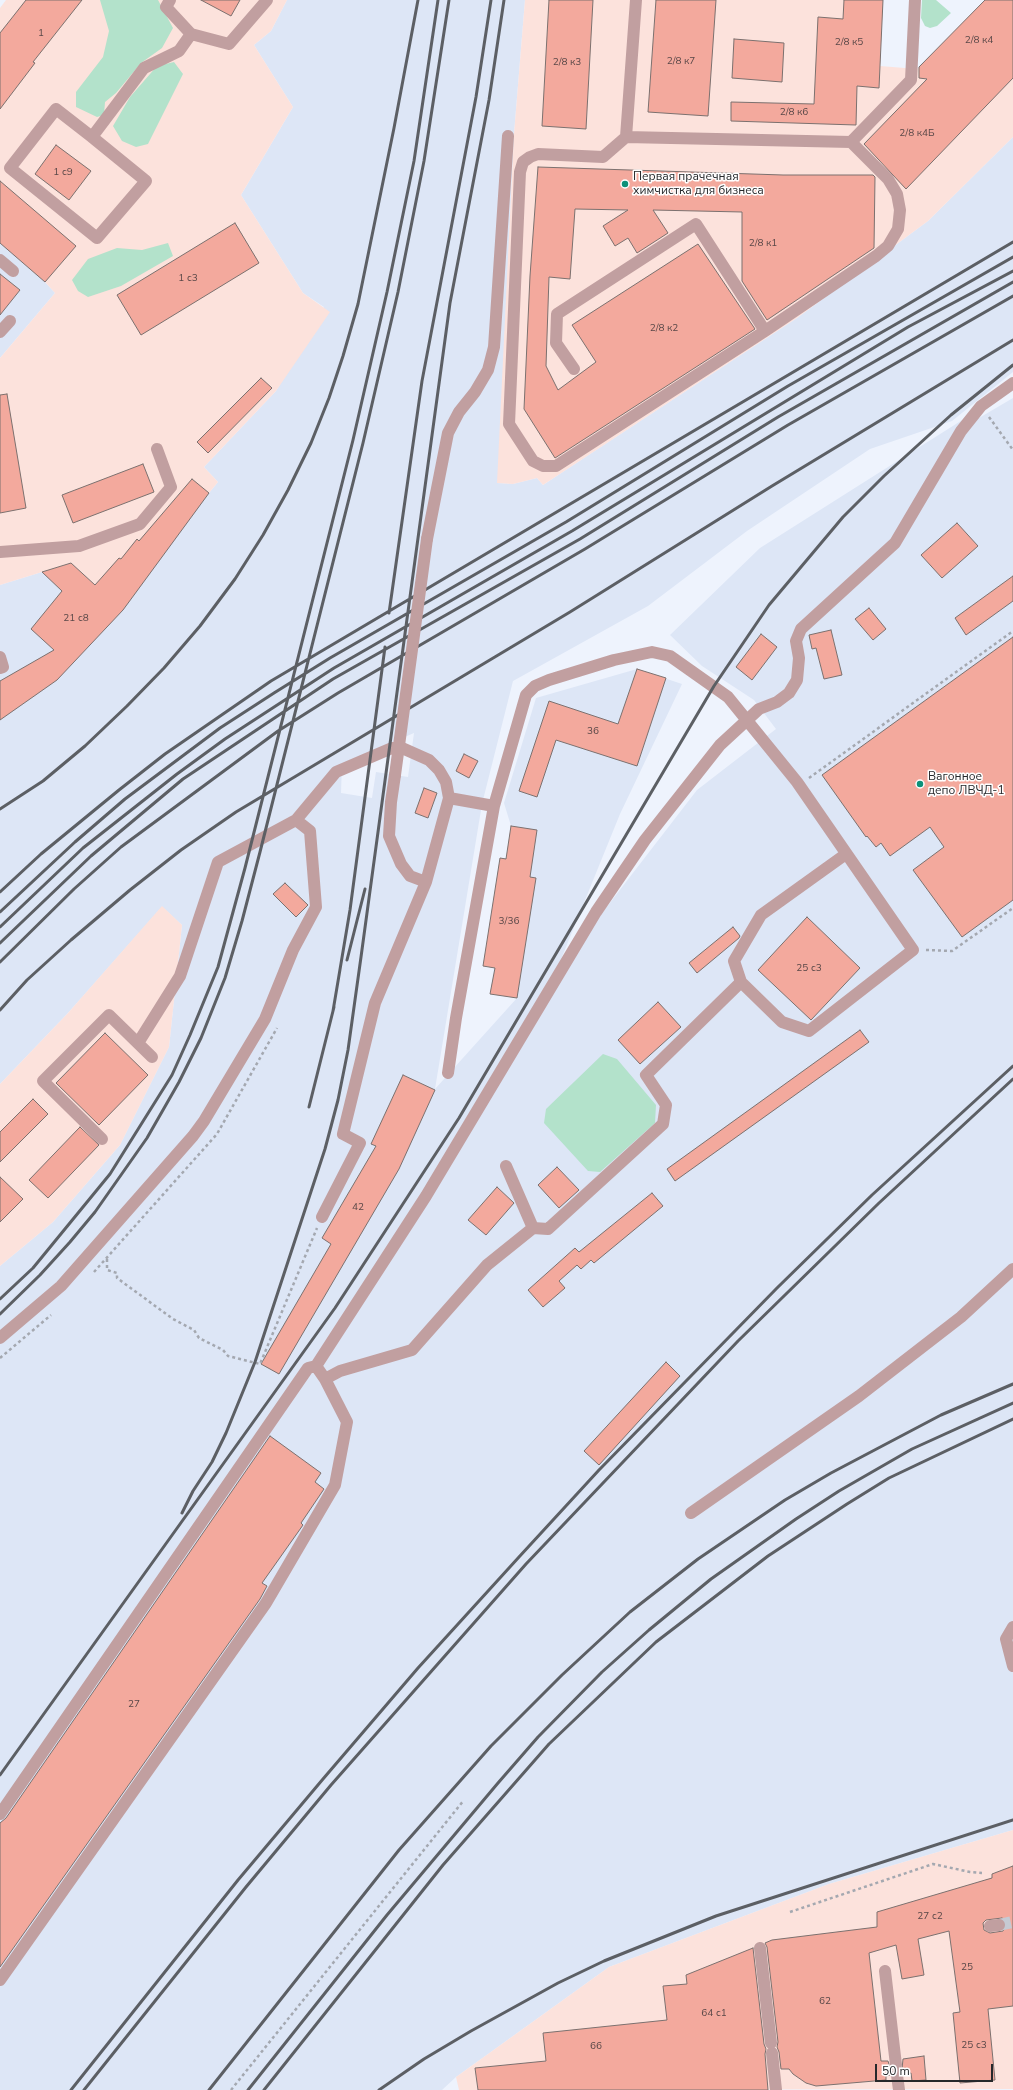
<!DOCTYPE html>
<meta charset="utf-8">
<style>
body{margin:0}
#map{position:relative;width:1013px;height:2090px;overflow:hidden;background:#eef3fd;font-family:"Nunito Sans",sans-serif}
canvas{display:block}
.scale{position:absolute;left:875px;top:2064px;width:118px;height:18px;box-sizing:border-box;border:2px solid #26282b;border-top:0;padding-left:5px;font-size:12px;line-height:14px;white-space:nowrap;color:#26282b;-webkit-text-stroke:3px #fff;paint-order:stroke}
</style>
<div id="map">
<canvas width="1013" height="2090"></canvas>
<div class="scale">50 m</div>
</div>
<script>
const ctx = document.querySelector('canvas').getContext('2d');
ctx.lineJoin = 'round';
function fillPath(path, color) { ctx.fillStyle = color; ctx.fill(path, 'evenodd'); }
const poly = rows => new Path2D(rows.map(r => 'M' + r).join(''));
function trace(path, color, width, dash) { ctx.strokeStyle = color; ctx.lineWidth = width; ctx.lineCap = dash ? 'butt' : 'round'; ctx.setLineDash(dash || []); ctx.stroke(path); }
function label(font, color, halo, rows, align = 'center') {
  ctx.font = font + ' "Nunito Sans",sans-serif'; ctx.lineWidth = 3; ctx.setLineDash([]); ctx.textBaseline = 'middle'; ctx.strokeStyle = halo; ctx.fillStyle = color; for (const [text, x, y, turn = 0] of rows) {
    ctx.save(); ctx.translate(x, y); ctx.rotate((+turn || 0) * Math.PI / 180); ctx.textAlign = isNaN(turn) ? turn : align; if (halo) ctx.strokeText(text, 0, 0); ctx.fillText(text, 0, 0); ctx.restore();
  }
}
const built = poly([
 [287,0,525,0,514,134,498,483,513,484,537,478,543,485,797,318,928,221,1013,137,1013,372,952,421,870,449,747,531,648,606,513,681,482,804,435,1089,517,998,490,994,494,968,483,966,500,858,506,858,511,826,504,803,536,698,637,669,682,684,620,814,555,974,697,790,776,729,754,700,702,666,670,635,760,548,967,417,979,418,1013,398,1013,1830,829,1884,609,1967,456,2077,442,2090,0,2090,0,1266,53,1222,120,1145,169,1047,182,925,162,907,68,1013,0,1084,0,585,71,563,209,493,218,482,204,467,276,391,324,307,303,293,241,195,293,107,254,45,271,31],
 [414,733,408,777,376,772,372,798,341,793,342,764],
 [0,243,45,282,55,293,0,358]
]);
const industrial = poly([
 [6,0,287,0,271,31,254,45,293,107,241,195,303,293,330,312,276,391,204,467,218,482,209,493,95,585,71,563,0,585,0,358,55,293,45,282,0,243,0,8],
 [525,0,883,0,880,66,917,69,985,0,1013,0,1013,137,928,221,797,318,543,485,537,478,513,484,497,483,514,134],
 [162,906,182,925,169,1047,120,1145,53,1222,0,1266,0,1084,68,1013],
 [1013,1830,1013,2089,459,2090,456,2077,609,1967,829,1884]
]);
const green = poly([
 [100,0,158,0,173,28,162,48,141,63,116,93,105,102,104,115,97,117,76,107,76,92,103,57,109,31],
 [922,0,936,0,951,13,937,26,930,28,925,26,921,18],
 [174,62,183,74,148,144,136,147,122,141,113,126,130,97,157,66],
 [168,243,173,256,121,286,88,297,78,291,72,280,88,259,117,248,142,250],
 [603,1054,617,1059,656,1105,655,1123,600,1172,588,1171,544,1123,546,1109]
]);
const building = poly([
 [26,0,82,0,33,62,35,63,0,109,0,33,26,0],
 [201,0,240,0,231,16,201,0],
 [549,0,593,0,586,129,542,126,549,0],
 [656,0,716,0,708,116,648,112,656,0],
 [844,0,883,0,879,88,857,86,856,125,731,121,731,102,814,104,818,17,843,19,844,0],
 [985,0,1013,0,1013,78,906,189,864,144,927,79,919,78,919,67,985,0],
 [734,39,784,43,782,82,732,78,734,39],
 [56,145,91,171,69,200,35,174,56,145],
 [538,167,783,175,873,175,875,177,874,248,767,320,742,281,742,212,653,210,668,233,637,253,628,238,615,246,603,226,628,210,575,209,570,279,549,277,546,366,558,390,596,362,572,325,698,244,755,329,555,458,524,409,530,276,538,167],
 [0,181,76,246,45,282,0,243,0,181],
 [235,223,259,263,141,335,117,295,235,223],
 [0,274,20,290,0,315,0,274],
 [261,378,272,388,208,453,197,442,261,378],
 [7,394,26,508,0,513,0,395,7,394],
 [143,464,154,492,73,523,62,495,143,464],
 [192,479,209,493,123,610,57,680,0,720,0,681,54,650,31,629,62,591,42,572,71,563,95,585,119,558,121,559,137,539,139,541,192,479],
 [957,523,978,546,942,578,921,555,957,523],
 [1013,576,1013,601,966,635,955,618,1013,576],
 [869,608,886,629,873,640,855,619,869,608],
 [831,630,842,675,824,679,816,648,812,649,809,635,831,630],
 [761,634,777,647,752,680,736,667,761,634],
 [1013,637,1013,900,962,937,913,870,944,847,930,827,890,856,881,843,876,847,867,836,866,837,822,775,1013,637],
 [637,669,666,678,637,766,556,740,537,797,519,791,549,701,618,724,637,669],
 [464,754,478,761,469,778,456,771,464,754],
 [424,788,437,793,428,818,415,813,424,788],
 [511,826,537,830,530,877,536,878,517,998,490,994,495,968,483,966,500,858,506,859,511,826],
 [285,883,308,905,296,917,273,894,285,883],
 [807,917,860,968,811,1020,758,970,807,917],
 [733,927,740,936,739,938,697,973,689,963,733,927],
 [658,1002,681,1027,640,1064,618,1040,658,1002],
 [860,1030,869,1042,675,1181,667,1169,860,1030],
 [105,1033,148,1075,99,1125,56,1083,105,1033],
 [403,1075,435,1090,399,1169,279,1374,261,1364,331,1244,322,1238,376,1146,371,1144,403,1075],
 [33,1099,48,1114,0,1162,0,1132,33,1099],
 [80,1127,99,1145,48,1198,29,1180,80,1127],
 [557,1167,579,1190,559,1208,538,1185,557,1167],
 [0,1177,23,1199,0,1222,0,1177],
 [497,1187,514,1203,486,1235,468,1220,497,1187],
 [652,1193,663,1206,594,1263,591,1260,581,1269,577,1265,559,1281,565,1288,543,1307,528,1290,575,1248,579,1252,652,1193],
 [666,1362,680,1376,599,1465,584,1451,666,1362],
 [270,1436,321,1473,315,1482,324,1489,301,1523,303,1525,262,1583,267,1586,260,1599,0,1967,0,1823,6,1818,270,1436],
 [1013,1866,1013,2006,988,2009,995,2080,960,2083,953,2013,960,2012,949,1931,918,1939,924,1975,902,1979,896,1945,869,1953,881,2061,888,2061,891,2071,890,2075,886,2076,886,2080,816,2086,806,2083,793,2074,789,2069,781,2069,779,2052,777,2047,778,2042,767,1947,765,1943,772,1940,877,1927,877,1912,992,1878,992,1874,1013,1866],
 [1002,1918,1006,1925,1003,1931,990,1933,984,1930,983,1923,986,1920,1002,1918],
 [753,1948,764,2044,766,2049,765,2054,768,2090,478,2090,475,2068,546,2061,543,2033,667,2020,663,1986,687,1984,686,1975,753,1948],
 [924,2056,926,2080,912,2081,911,2073,904,2074,902,2069,903,2059,924,2056]
]);
const minorTunnel = poly([
 [999,1925,1013,1922]
]);
const path = poly([
 [989,417,1013,450],
 [809,778,1013,631],
 [926,950,952,951,1013,908],
 [107,1259,107,1270,117,1273,117,1278,173,1319,194,1330,199,1338,223,1350,228,1356,260,1364,317,1228],
 [94,1272,217,1134,277,1028],
 [0,1358,51,1315],
 [790,1912,933,1864,970,1872,982,1873],
 [231,2090,464,1800]
]);
const minor = poly([
 [170,0,166,7,191,34,229,44,267,0],
 [636,0,626,137,851,142,911,80,915,0],
 [92,137,56,109,10,168,97,238,146,181,92,137,144,68,179,51,191,34],
 [626,137,603,157,538,154,530,157,523,162,520,172,509,424,533,461,543,466,556,466,765,331,876,256,888,246,898,229,900,210,897,194,888,179,851,142],
 [0,260,13,271],
 [0,332,10,321],
 [574,369,556,343,557,314,696,224,765,331],
 [427,539,448,433,459,412,475,392,488,370,494,347,508,136],
 [0,552,79,546,140,524,171,487,157,449],
 [0,657,3,667,0,668],
 [395,775,391,802,389,836,401,864,410,876,426,882,449,798],
 [138,1043,180,976,218,862,296,820,336,772,392,748,402,748,429,760,439,770,446,782,449,798,494,806,526,695,535,686,549,680,614,660,652,652,670,656,728,697,797,782,913,950,809,1031,782,1022,741,982,734,961,761,915,846,854],
 [448,1073,456,1018,494,806],
 [102,1139,43,1081,109,1015,152,1057],
 [506,1166,533,1228,548,1229,663,1124,666,1105,646,1075,741,982],
 [322,1217,360,1143,343,1134,375,1003,426,882],
 [0,1338,61,1286,193,1136,204,1121,265,1019,293,950,316,907,310,831,296,820],
 [316,1366,426,1196,596,912,645,840,720,745,759,709,777,702,789,693,797,680,799,658,796,641,801,629,895,543,961,431,981,406,1013,383],
 [325,1379,340,1371,412,1350,487,1265,533,1228],
 [691,1513,859,1396,961,1317,1013,1269],
 [1013,1627,1006,1639,1013,1666],
 [0,1814,308,1368,316,1366,325,1379,347,1422,335,1485,266,1603,0,1980],
 [990,1926,999,1925],
 [760,1948,771,2043],
 [885,1971,896,2065],
 [772,2053,776,2090],
 [897,2075,899,2090]
]);
const rail = poly([
 [389,613,422,381,476,97,491,0],
 [0,809,43,781,85,746,127,706,164,668,200,626,235,579,263,535,288,490,311,443,329,398,343,356,358,304,394,128,418,0],
 [0,892,41,854,119,790,165,754,271,681,1013,242],
 [0,912,75,842,125,799,220,728,274,693,330,658,566,522,788,386,1013,257],
 [0,927,83,848,177,774,225,739,334,668,572,531,908,327,1013,271],
 [0,943,91,856,183,779,333,679,580,539,778,417,1013,282],
 [347,960,365,889],
 [0,962,74,889,121,847,278,731,338,693,585,549,788,425,1013,296],
 [0,1010,27,980,71,940,130,890,181,850,236,812,570,612,772,486,1013,340],
 [333,1011,350,910,385,647],
 [309,1107,334,1007],
 [0,1299,33,1268,110,1174,172,1075,190,1035,218,967,245,868,353,440,387,292,414,161,438,0],
 [0,1314,40,1275,70,1242,95,1212,147,1138,179,1082,201,1038,225,978,242,921,260,852,363,443,398,292,424,161,449,0],
 [182,1513,193,1491,212,1462,226,1433,255,1362,325,1149,338,1100,348,1050,361,957,450,303,489,100,504,0],
 [0,1775,335,1308,459,1118,714,686,769,605,843,517,884,476,951,415,1013,365],
 [71,2090,238,1880,323,1779,418,1668,519,1557,599,1470,777,1288,872,1195,1013,1066],
 [84,2090,246,1887,331,1785,526,1564,738,1341,879,1203,1013,1079],
 [209,2090,399,1850,491,1746,562,1675,630,1612,698,1559,785,1500,831,1473,941,1415,1013,1384],
 [248,2090,387,1915,498,1783,538,1737,602,1672,649,1630,711,1579,796,1519,839,1491,912,1449,1013,1403],
 [264,2090,443,1865,549,1744,656,1642,768,1556,847,1504,889,1478,1013,1419],
 [379,2090,424,2059,471,2031,558,1983,604,1961,716,1916,1013,1820]
]);
const minorBridge = poly([
 [395,775,427,539]
]);
const markers = [
 [625,184,4,"#0c9179"],
 [920,784,4,"#0c9179"]
];
const numberNames = [
 ["1",41,34],
 ["2/8 к4",979,41],
 ["2/8 к5",849,43],
 ["2/8 к7",681,62],
 ["2/8 к3",567,63],
 ["2/8 к6",794,113],
 ["2/8 к4Б",917,134],
 ["1 с9",63,173],
 ["2/8 к1",763,244],
 ["1 с3",188,279],
 ["2/8 к2",664,329],
 ["21 с8",76,619],
 ["36",593,732],
 ["3/36",509,922],
 ["25 с3",809,969],
 ["42",358,1208],
 ["27",134,1705],
 ["27 с2",930,1917],
 ["25",967,1968],
 ["62",825,2002],
 ["64 с1",714,2014],
 ["25 с3",974,2046],
 ["66",596,2047]
];
const poiNames = [
 ["Первая прачечная",633,177],
 ["химчистка для бизнеса",633,191],
 ["Вагонное",928,777],
 ["депо ЛВЧД-1",928,791]
];
fillPath(built, '#dde6f6');
fillPath(industrial, '#fce2dc');
fillPath(green, '#b3e2cb');
fillPath(building, '#f3a99d');
trace(building, '#7c716f', 1);
trace(minorTunnel, '#c6cad3', 12, [12, 6]);
trace(path, '#a4a8b0', 2.5, [3, 3]);
trace(minor, '#c19fa0', 12);
trace(rail, '#5c5f64', 3);
trace(minorBridge, '#c19fa0', 12);
for (const [x, y, r, color] of markers) { const dot = new Path2D(); dot.arc(x, y, r, 0, 2 * Math.PI); ctx.fillStyle = color; ctx.fill(dot); trace(dot, '#fff', 1.5); }
label('10px', '#594848', null, numberNames);
label('12px', '#26282b', '#fff', poiNames, 'left');
</script>
